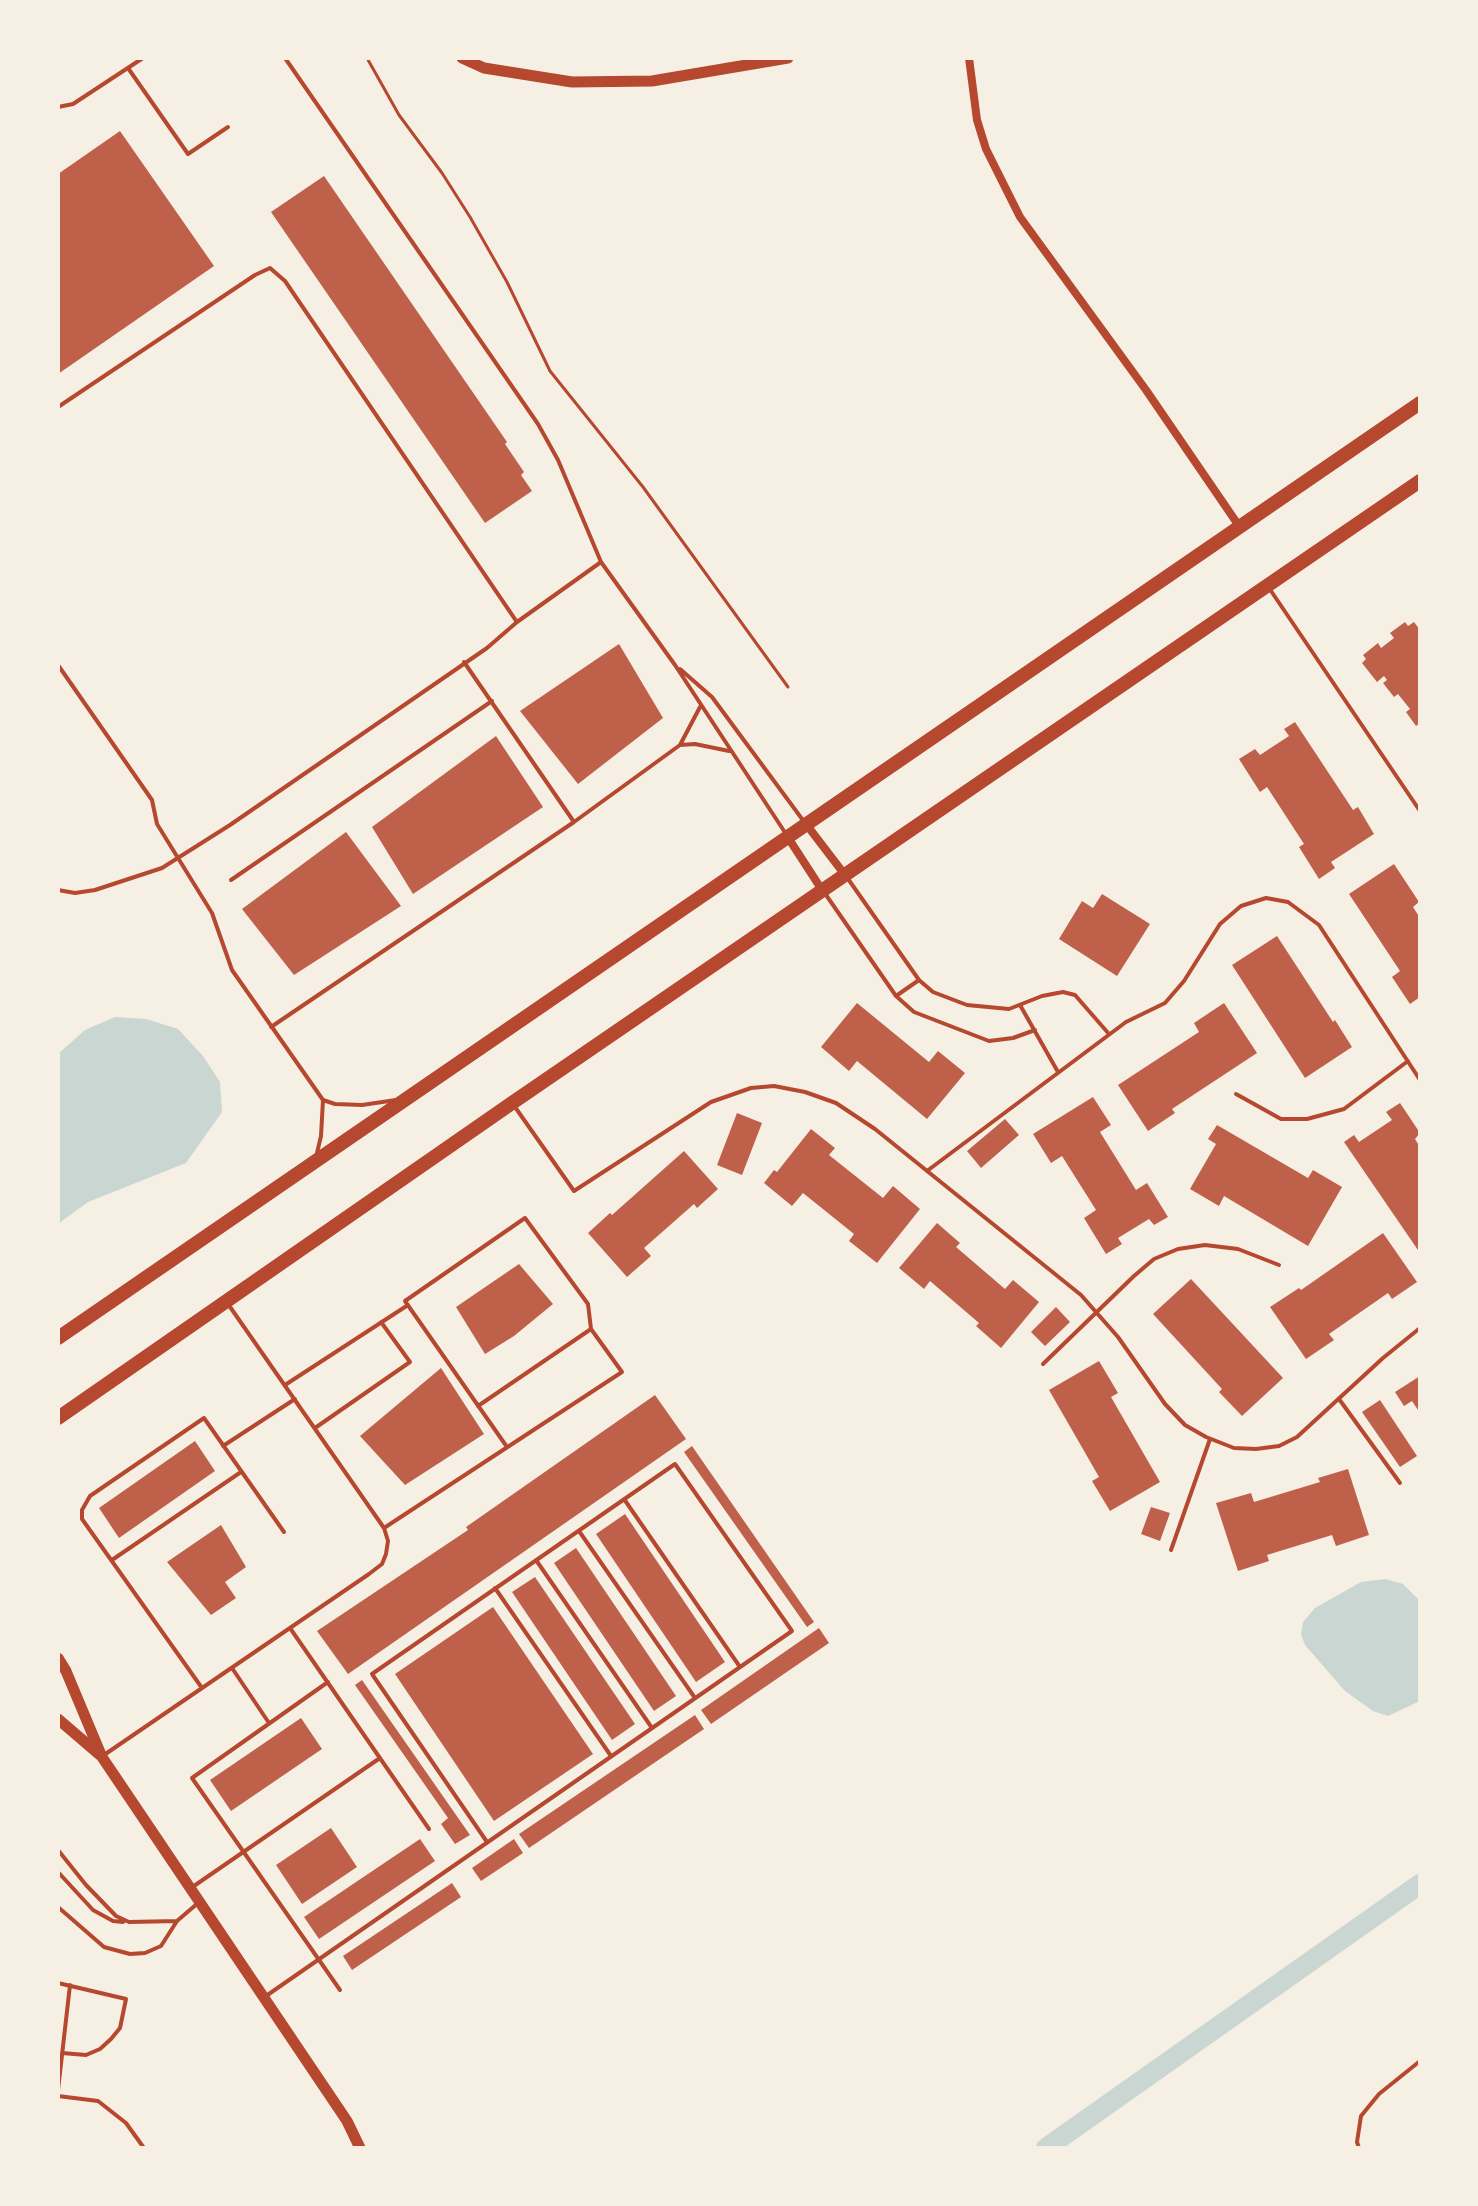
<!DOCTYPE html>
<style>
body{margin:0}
#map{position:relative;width:1478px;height:2206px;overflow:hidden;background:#f6efe4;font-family:"Times New Roman",serif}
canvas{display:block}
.frame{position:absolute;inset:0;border:60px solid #f6efe4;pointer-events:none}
</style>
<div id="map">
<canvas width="1478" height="2206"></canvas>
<div class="frame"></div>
</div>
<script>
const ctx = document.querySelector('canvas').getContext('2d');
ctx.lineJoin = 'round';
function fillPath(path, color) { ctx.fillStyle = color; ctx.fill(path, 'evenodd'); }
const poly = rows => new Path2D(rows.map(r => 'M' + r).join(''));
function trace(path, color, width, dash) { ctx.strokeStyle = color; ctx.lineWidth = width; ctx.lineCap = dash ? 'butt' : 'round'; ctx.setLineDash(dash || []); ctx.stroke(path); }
const water = poly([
 [115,1017,146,1019,178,1029,203,1056,220,1082,222,1112,186,1163,88,1202,58,1224,58,1054,85,1030],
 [1385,1579,1403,1584,1420,1601,1420,1701,1388,1716,1373,1711,1345,1691,1305,1645,1301,1634,1303,1622,1315,1608,1361,1582]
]);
const canal = poly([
 [1046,2148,1420,1884]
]);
const building = poly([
 [120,131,214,266,58,374,58,174],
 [324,176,507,442,505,444,524,472,521,475,532,491,485,523,271,212],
 [1405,622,1408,626,1414,622,1420,630,1420,723,1416,726,1406,712,1410,709,1398,694,1394,697,1383,683,1387,680,1384,676,1377,682,1362,663,1366,659,1363,655,1378,643,1381,648,1394,638,1390,633],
 [619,644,663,718,578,784,520,711],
 [1295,722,1353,810,1358,807,1374,834,1331,862,1335,868,1319,879,1299,847,1304,844,1267,787,1260,792,1239,759,1255,749,1260,755,1289,736,1284,729],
 [496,736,543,807,413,894,372,827],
 [346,832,401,906,294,975,242,909],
 [1394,864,1419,902,1413,907,1420,918,1420,997,1410,1004,1392,977,1400,971,1349,894],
 [1102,894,1150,924,1117,976,1059,939,1082,901,1093,908],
 [1277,936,1333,1022,1335,1020,1352,1047,1305,1078,1232,965],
 [857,1003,929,1062,938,1051,965,1073,927,1119,857,1061,849,1071,821,1047],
 [1224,1003,1257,1053,1172,1109,1175,1113,1148,1131,1118,1085,1199,1032,1194,1023],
 [1093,1097,1111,1125,1100,1132,1136,1190,1147,1183,1168,1217,1154,1225,1149,1219,1118,1238,1122,1244,1106,1254,1084,1218,1096,1210,1062,1156,1051,1163,1033,1134],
 [1400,1103,1420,1133,1415,1139,1420,1147,1420,1253,1344,1142,1354,1135,1359,1142,1392,1120,1386,1112],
 [737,1113,762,1123,742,1175,717,1165],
 [1005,1119,1019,1135,981,1168,967,1151],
 [1217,1125,1308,1178,1313,1170,1342,1187,1308,1246,1224,1196,1219,1206,1190,1189,1216,1144,1208,1139],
 [811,1129,835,1148,829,1155,883,1198,893,1186,920,1209,877,1263,849,1241,854,1234,803,1193,792,1206,764,1183,774,1170,777,1172],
 [684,1151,718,1189,697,1208,694,1204,644,1248,651,1256,627,1277,588,1233,610,1213,612,1215],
 [937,1223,960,1243,956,1247,1005,1289,1013,1280,1039,1302,1001,1348,976,1326,979,1323,930,1281,924,1289,899,1268],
 [1383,1233,1417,1282,1392,1299,1388,1293,1329,1334,1334,1340,1306,1359,1270,1307,1299,1288,1301,1290],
 [519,1264,553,1304,514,1336,485,1354,456,1307],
 [1191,1279,1283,1378,1242,1416,1219,1392,1222,1389,1153,1314],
 [1056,1307,1070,1322,1045,1346,1031,1332],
 [1099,1361,1118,1393,1111,1397,1160,1482,1110,1511,1092,1481,1099,1477,1049,1390],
 [441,1368,484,1434,405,1485,360,1436],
 [1420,1376,1420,1413,1412,1401,1404,1406,1395,1392],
 [655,1395,686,1439,348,1674,317,1631,468,1530,466,1527],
 [1380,1400,1417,1456,1400,1467,1362,1412],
 [195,1441,215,1471,119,1538,99,1508],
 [692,1446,814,1622,807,1627,684,1452],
 [1348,1469,1369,1535,1336,1546,1332,1535,1267,1555,1269,1561,1238,1571,1216,1503,1251,1493,1254,1502,1320,1482,1318,1478],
 [1151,1507,1170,1513,1160,1541,1141,1534],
 [625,1514,725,1662,696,1682,596,1534],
 [221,1525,246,1567,225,1582,236,1598,211,1615,167,1562],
 [576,1548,676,1696,654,1711,554,1563],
 [535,1577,635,1724,612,1740,512,1592],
 [493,1607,593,1754,494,1821,395,1674],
 [819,1628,829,1643,711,1724,701,1710],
 [362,1680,470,1835,455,1844,441,1824,448,1818,355,1685],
 [695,1715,704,1729,529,1848,519,1834],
 [301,1718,322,1749,231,1811,210,1780],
 [331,1828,357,1867,302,1904,276,1865],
 [420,1839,435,1861,319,1939,304,1917],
 [514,1839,523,1853,481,1881,472,1868],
 [452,1883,461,1897,352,1970,343,1956]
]);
const path = poly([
 [367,58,399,115,442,173,470,217,507,282,550,371,643,487,788,687]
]);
const service = poly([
 [285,58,538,424,558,460,601,562,675,665,786,834],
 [128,68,188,154,228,127],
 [58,107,73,104,143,58],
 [58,407,255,275,270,268,285,281,517,622],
 [1269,588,1420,811],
 [464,662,574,822],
 [58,665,152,800,157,824,212,913,232,970,323,1100],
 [680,669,712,697,805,823],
 [680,745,695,744,729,751],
 [846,876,919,980,933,992,967,1005,1009,1009,1042,996,1063,992,1075,995,1109,1034],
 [231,880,492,701],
 [58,890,75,893,95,890,162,868,230,825,487,648,517,622,601,562],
 [824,892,896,996,914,1012,989,1041,1013,1038,1035,1030],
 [896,996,919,980],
 [1020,1005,1058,1072],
 [271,1027,574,822,680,745,700,707],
 [1236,1094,1281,1119,1307,1119,1344,1109,1408,1061],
 [515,1107,574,1191,711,1102,751,1088,774,1086,805,1092,836,1103,875,1129,1081,1295,1118,1337,1165,1404,1185,1425,1206,1437,1234,1448,1256,1449,1279,1446,1297,1437,1383,1358,1420,1328],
 [317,1153,321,1136,323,1100,335,1104,362,1105,396,1100],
 [927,1171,1126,1022,1165,1003,1184,981,1220,924,1241,906,1266,898,1288,902,1319,925,1420,1080],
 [1043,1364,1134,1276,1154,1259,1178,1249,1205,1245,1238,1249,1279,1265],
 [285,1385,408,1305],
 [1339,1399,1400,1483],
 [478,1406,591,1329],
 [315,1428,410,1362,381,1322],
 [223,1446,295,1399],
 [624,1499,740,1667],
 [384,1528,622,1372,591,1329,588,1304,525,1218,405,1301,507,1447],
 [579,1531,695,1698],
 [1171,1550,1210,1439],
 [112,1560,241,1472],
 [536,1560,652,1728],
 [495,1588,611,1756],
 [290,1628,429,1829],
 [232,1668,269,1723],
 [328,1682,192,1778,340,1990],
 [202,1688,82,1519,82,1510,90,1496,204,1418,284,1532],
 [104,1755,369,1574,382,1564,386,1554,388,1541,384,1528,228,1304],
 [58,1850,86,1885,116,1916,129,1922,177,1921],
 [58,1872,93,1910,113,1921,123,1922],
 [191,1888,380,1758],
 [58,1907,104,1947,130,1954,145,1953,161,1946,177,1921,198,1903],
 [58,1983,126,1999,120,2028,111,2039,100,2049,86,2055,62,2053],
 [266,1996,792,1631,675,1464,372,1674,487,1842],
 [58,2090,70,1985],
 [58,2096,98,2101,126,2123,144,2148],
 [1359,2148,1357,2142,1361,2116,1379,2094,1420,2061]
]);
const minor = poly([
 [969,58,977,120,986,149,1020,217,1146,390,1239,526],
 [806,824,845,875],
 [787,836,822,890]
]);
const tertiary = poly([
 [462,58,484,68,572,82,652,81,788,58],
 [58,1658,66,1671,102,1757,347,2121,360,2148],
 [58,1719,100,1755]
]);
const primary = poly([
 [58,1338,1420,403],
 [58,1418,512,1103,1420,481]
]);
fillPath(water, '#c9d6d2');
trace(canal, '#c9d6d2', 20);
fillPath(building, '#bf614a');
trace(path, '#b5482f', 3);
trace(service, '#b5482f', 4);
trace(minor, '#b5482f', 8);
trace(tertiary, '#b5482f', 11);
trace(primary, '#b5482f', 14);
</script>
